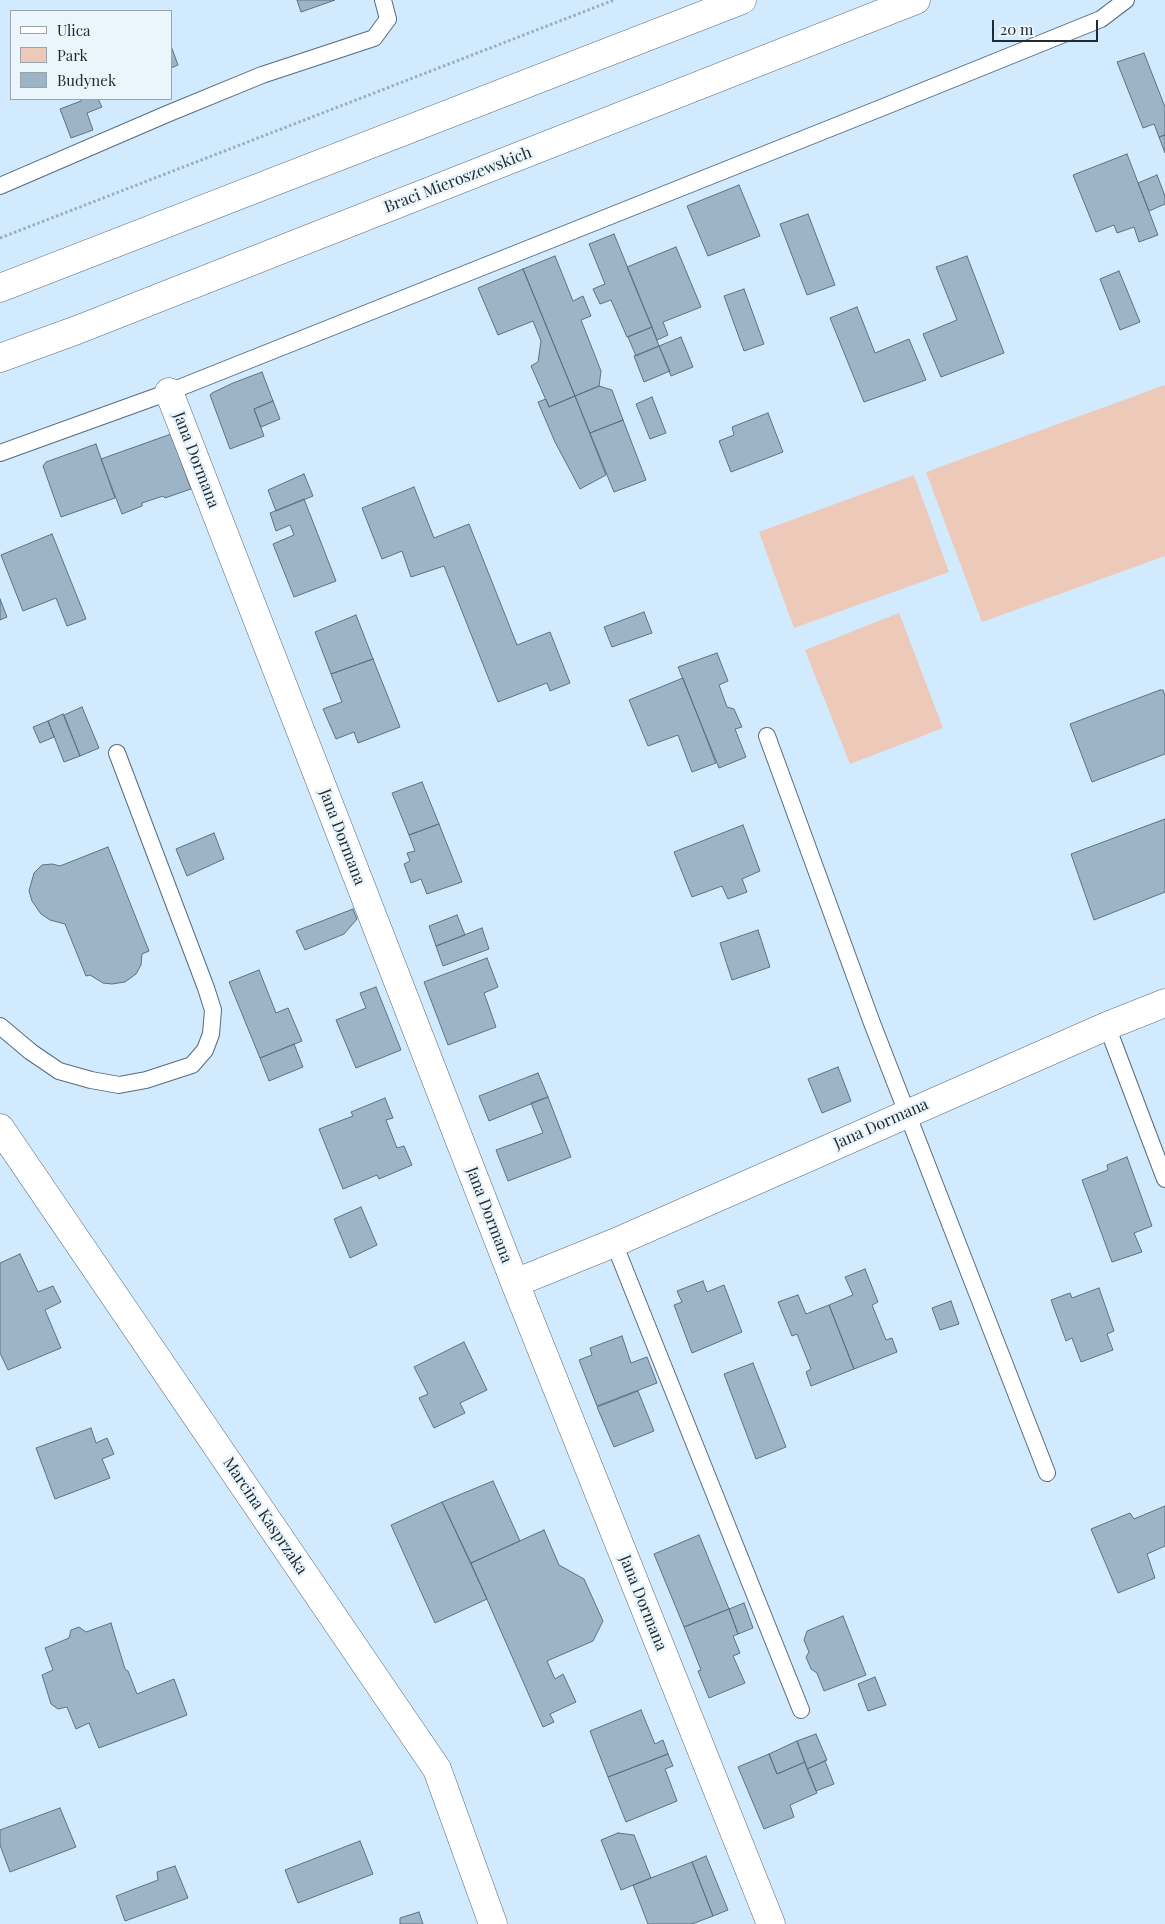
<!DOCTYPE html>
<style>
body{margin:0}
#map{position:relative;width:1165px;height:1924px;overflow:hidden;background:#d1eafd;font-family:"Playfair Display",serif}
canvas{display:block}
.legend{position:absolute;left:10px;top:10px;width:162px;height:90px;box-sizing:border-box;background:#ebf5fc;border:1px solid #9aa4ab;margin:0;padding:6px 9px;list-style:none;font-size:15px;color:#202a31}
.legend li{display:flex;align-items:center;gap:10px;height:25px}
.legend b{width:25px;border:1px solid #9aa4ab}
.scale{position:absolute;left:992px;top:20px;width:106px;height:22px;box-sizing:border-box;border:2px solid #202a31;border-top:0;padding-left:6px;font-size:15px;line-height:18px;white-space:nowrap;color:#202a31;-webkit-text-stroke:4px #ebf5fc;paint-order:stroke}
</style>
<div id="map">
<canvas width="1165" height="1924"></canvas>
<ul class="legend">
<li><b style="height:6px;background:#fff"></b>Ulica</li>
<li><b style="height:14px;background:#edc9ba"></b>Park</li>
<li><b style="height:14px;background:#9cb4c6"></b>Budynek</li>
</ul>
<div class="scale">20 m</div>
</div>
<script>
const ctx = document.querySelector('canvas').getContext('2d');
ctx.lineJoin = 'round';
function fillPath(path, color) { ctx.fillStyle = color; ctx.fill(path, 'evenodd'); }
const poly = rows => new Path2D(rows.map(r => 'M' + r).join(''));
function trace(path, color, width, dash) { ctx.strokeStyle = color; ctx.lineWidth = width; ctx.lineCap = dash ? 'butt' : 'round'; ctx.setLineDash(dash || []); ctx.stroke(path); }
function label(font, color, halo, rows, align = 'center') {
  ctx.font = font + ' "Playfair Display",serif'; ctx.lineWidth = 5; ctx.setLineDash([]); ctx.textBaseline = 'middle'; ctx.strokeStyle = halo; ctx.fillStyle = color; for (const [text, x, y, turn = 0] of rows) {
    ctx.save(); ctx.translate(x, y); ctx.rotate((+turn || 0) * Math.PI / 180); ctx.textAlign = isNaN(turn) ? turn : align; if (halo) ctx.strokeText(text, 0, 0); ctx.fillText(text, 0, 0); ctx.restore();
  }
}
const green = poly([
 [1165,385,1165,556,982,622,926,472],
 [914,475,949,572,794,628,759,532],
 [899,613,943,728,850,764,805,650]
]);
const building = poly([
 [297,0,335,0,301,12,297,0],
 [171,46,178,65,171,68,171,46],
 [1144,53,1165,107,1165,135,1159,137,1154,124,1143,128,1117,62,1144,53],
 [81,99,98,99,102,107,87,113,93,130,71,138,60,109,81,101,81,99],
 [1165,135,1165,153,1159,137,1165,135],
 [1127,154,1158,235,1139,242,1134,227,1117,233,1114,225,1096,232,1073,175,1127,154],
 [1157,175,1165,196,1165,204,1149,211,1138,183,1157,175],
 [739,185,760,236,708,256,687,206,739,185],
 [808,214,835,285,807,295,780,224,808,214],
 [614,234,652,327,627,337,611,300,600,304,593,289,605,284,589,244,614,234],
 [676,247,701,307,663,322,668,335,657,340,627,267,676,247],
 [555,256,573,301,583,296,591,316,581,320,601,371,599,386,575,396,523,269,555,256],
 [967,256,1004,353,941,377,923,334,957,320,936,267,967,256],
 [523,269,575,396,549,407,531,366,538,362,541,341,533,321,498,335,478,288,523,269],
 [1119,271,1140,322,1120,330,1100,279,1119,271],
 [744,289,764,344,744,351,724,296,744,289],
 [857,307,875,353,909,339,926,380,864,402,830,318,857,307],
 [652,327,659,346,636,356,628,337,652,327],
 [681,337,693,367,671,376,659,346,681,337],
 [659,346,670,371,644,382,634,356,659,346],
 [262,372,273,401,254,409,264,436,230,449,210,395,212,393,233,383,262,372],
 [599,386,612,390,623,420,590,433,575,396,599,386],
 [575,396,606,475,580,489,555,442,538,402,546,399,549,407,575,396],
 [652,397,666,433,650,439,636,404,652,397],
 [273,401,280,419,261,427,254,409,273,401],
 [768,413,783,452,731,472,719,441,734,435,732,427,768,413],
 [623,420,646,480,614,492,590,433,623,420],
 [171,434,191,489,165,498,163,496,142,503,142,506,122,514,101,459,171,434],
 [96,444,115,498,61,517,43,466,46,462,96,444],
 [304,474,313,496,276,511,268,490,304,474],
 [414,487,434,538,469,524,517,645,550,632,570,683,550,691,547,683,498,702,444,566,411,577,402,551,382,559,362,508,414,487],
 [304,499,336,581,294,597,273,544,294,535,290,525,276,531,270,513,304,499],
 [52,534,86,619,67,626,56,598,23,611,1,555,52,534],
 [0,599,7,617,0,620,0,599],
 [644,612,652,633,612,647,604,627,644,612],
 [356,615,373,659,331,674,315,632,356,615],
 [717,653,728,681,719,685,727,707,734,709,742,727,735,729,746,757,719,768,678,667,717,653],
 [373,659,400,727,358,743,354,732,336,739,323,709,342,702,331,674,373,659],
 [683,678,716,763,692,772,678,735,648,746,629,700,683,678],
 [1160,690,1163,690,1165,696,1165,754,1092,782,1070,724,1160,690],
 [82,707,99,748,80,756,64,715,82,707],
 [63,714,80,756,64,762,48,721,63,714],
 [48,721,54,737,40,743,33,727,48,721],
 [422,782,439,824,409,835,392,793,422,782],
 [1165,819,1165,892,1094,920,1071,854,1165,819],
 [439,824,462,882,427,894,421,879,411,883,404,864,410,861,407,853,415,851,409,835,439,824],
 [743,825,760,871,742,879,747,892,728,899,722,886,692,897,674,852,743,825],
 [214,833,224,859,187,876,176,849,214,833],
 [108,847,149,951,142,954,141,965,136,974,125,982,112,984,103,983,90,975,86,976,65,924,50,920,41,914,32,901,29,891,34,873,42,865,52,864,60,866,108,847],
 [353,909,357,919,344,934,305,950,296,931,353,909],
 [457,915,465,935,436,946,429,926,457,915],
 [482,928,489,949,443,966,436,946,482,928],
 [758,930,770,967,732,980,720,943,758,930],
 [487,958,498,987,484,993,496,1027,448,1045,424,982,487,958],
 [259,970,276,1013,288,1008,302,1041,260,1058,229,982,259,970],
 [376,987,401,1050,356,1068,336,1020,366,1008,360,993,376,987],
 [294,1044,303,1067,269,1081,260,1058,294,1044],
 [838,1067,851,1101,822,1113,808,1079,838,1067],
 [538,1073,548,1097,489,1121,479,1096,538,1073],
 [548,1097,571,1157,508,1181,496,1150,543,1133,531,1103,548,1097],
 [385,1098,393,1118,386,1120,397,1148,404,1146,412,1165,379,1179,377,1175,343,1189,319,1129,353,1116,351,1112,385,1098],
 [1127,1157,1152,1226,1134,1233,1142,1252,1112,1262,1082,1180,1108,1170,1107,1165,1127,1157],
 [361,1207,377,1245,350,1258,334,1219,361,1207],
 [20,1254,38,1292,53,1286,61,1302,45,1310,61,1348,8,1370,0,1353,0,1263,20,1254],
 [865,1269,878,1302,872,1305,886,1340,892,1338,897,1352,854,1369,829,1305,853,1295,845,1277,865,1269],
 [703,1281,707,1292,724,1285,742,1332,692,1353,674,1305,682,1302,677,1291,703,1281],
 [1099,1288,1114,1331,1107,1334,1113,1350,1081,1362,1072,1338,1066,1341,1051,1300,1070,1293,1072,1298,1099,1288],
 [798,1295,806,1314,829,1305,854,1369,811,1386,806,1372,811,1369,797,1334,792,1336,778,1302,798,1295],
 [951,1301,959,1324,940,1330,932,1308,951,1301],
 [622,1336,631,1363,647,1357,657,1383,597,1406,579,1360,592,1355,590,1348,622,1336],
 [464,1342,487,1390,460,1403,465,1413,434,1428,419,1398,428,1394,414,1367,464,1342],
 [753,1363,786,1447,756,1459,724,1374,753,1363],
 [638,1391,654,1431,614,1447,597,1407,638,1391],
 [91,1428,96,1443,107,1438,114,1454,102,1459,110,1478,55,1499,36,1448,91,1428],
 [493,1481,520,1541,471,1563,442,1502,493,1481],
 [442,1502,487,1599,435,1623,391,1525,442,1502],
 [1165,1506,1165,1546,1147,1554,1155,1578,1118,1593,1091,1529,1130,1513,1134,1519,1165,1506],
 [544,1530,559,1565,584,1579,603,1621,593,1641,547,1661,555,1679,563,1674,576,1702,550,1714,554,1722,543,1727,471,1563,544,1530],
 [699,1535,729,1609,684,1627,654,1554,699,1535],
 [744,1603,753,1628,738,1634,729,1609,744,1603],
 [729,1609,738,1634,733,1636,740,1653,733,1656,745,1683,709,1698,698,1671,701,1670,684,1627,729,1609],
 [843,1616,866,1675,824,1691,817,1673,811,1669,806,1657,809,1652,804,1640,807,1631,843,1616],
 [111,1623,125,1669,128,1671,137,1694,174,1679,187,1715,99,1748,89,1723,76,1729,67,1707,58,1709,51,1704,42,1675,53,1670,45,1648,69,1638,71,1630,79,1627,86,1632,111,1623],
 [875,1677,886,1705,868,1711,858,1684,875,1677],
 [641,1710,655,1744,663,1740,668,1754,608,1777,590,1731,641,1710],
 [816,1734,827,1760,807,1769,797,1741,816,1734],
 [797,1741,805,1762,777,1774,769,1754,797,1741],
 [668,1754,673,1766,665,1769,677,1801,626,1822,608,1777,668,1754],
 [769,1754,777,1774,805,1762,817,1793,790,1805,794,1817,764,1829,738,1767,769,1754],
 [825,1761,834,1784,816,1791,807,1769,825,1761],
 [60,1808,76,1847,10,1872,0,1845,0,1830,60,1808],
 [618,1833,634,1835,651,1878,621,1890,601,1840,618,1833],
 [360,1841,373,1874,298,1903,285,1870,360,1841],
 [706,1856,728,1910,713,1916,692,1862,706,1856],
 [692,1862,713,1916,692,1924,648,1924,633,1885,692,1862],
 [175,1866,188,1898,125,1921,116,1896,158,1880,157,1872,175,1866],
 [419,1912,423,1924,400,1924,400,1918,419,1912]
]);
const path = poly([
 [0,238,614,0]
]);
const lane = poly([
 [0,186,167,114,262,75,374,38,388,19,383,0],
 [0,453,169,392,886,106,1101,19,1126,0],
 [767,736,872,1023,1047,1473],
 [0,1026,31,1052,59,1071,91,1080,119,1085,146,1080,192,1065,205,1050,211,1034,213,1010,206,988,117,753],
 [1107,1026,1165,1179],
 [614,1243,801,1710]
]);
const street = poly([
 [169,392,515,1283,771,1924],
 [0,1128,437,1769,493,1924],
 [515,1283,614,1243,1107,1026,1165,1003]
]);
const secondary = poly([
 [0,288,742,0],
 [0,358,77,330,916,0]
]);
const streetNames = [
 ["Braci Mieroszewskich",458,180,-21],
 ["Jana Dormana",196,460,69],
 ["Jana Dormana",342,837,69],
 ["Jana Dormana",881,1124,-24],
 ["Jana Dormana",489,1215,69],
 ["Marcina Kasprzaka",265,1516,56],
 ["Jana Dormana",643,1603,68]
];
fillPath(green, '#edc9ba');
fillPath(building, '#9cb4c6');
trace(building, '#5c7283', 1);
trace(lane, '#566b7c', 18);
trace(street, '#566b7c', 29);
trace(secondary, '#566b7c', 29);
trace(path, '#9aafbe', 3, [2.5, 2.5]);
trace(lane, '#fff', 16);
trace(street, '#fff', 28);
trace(secondary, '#fff', 28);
label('16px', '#202a31', '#ebf5fc', streetNames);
</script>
